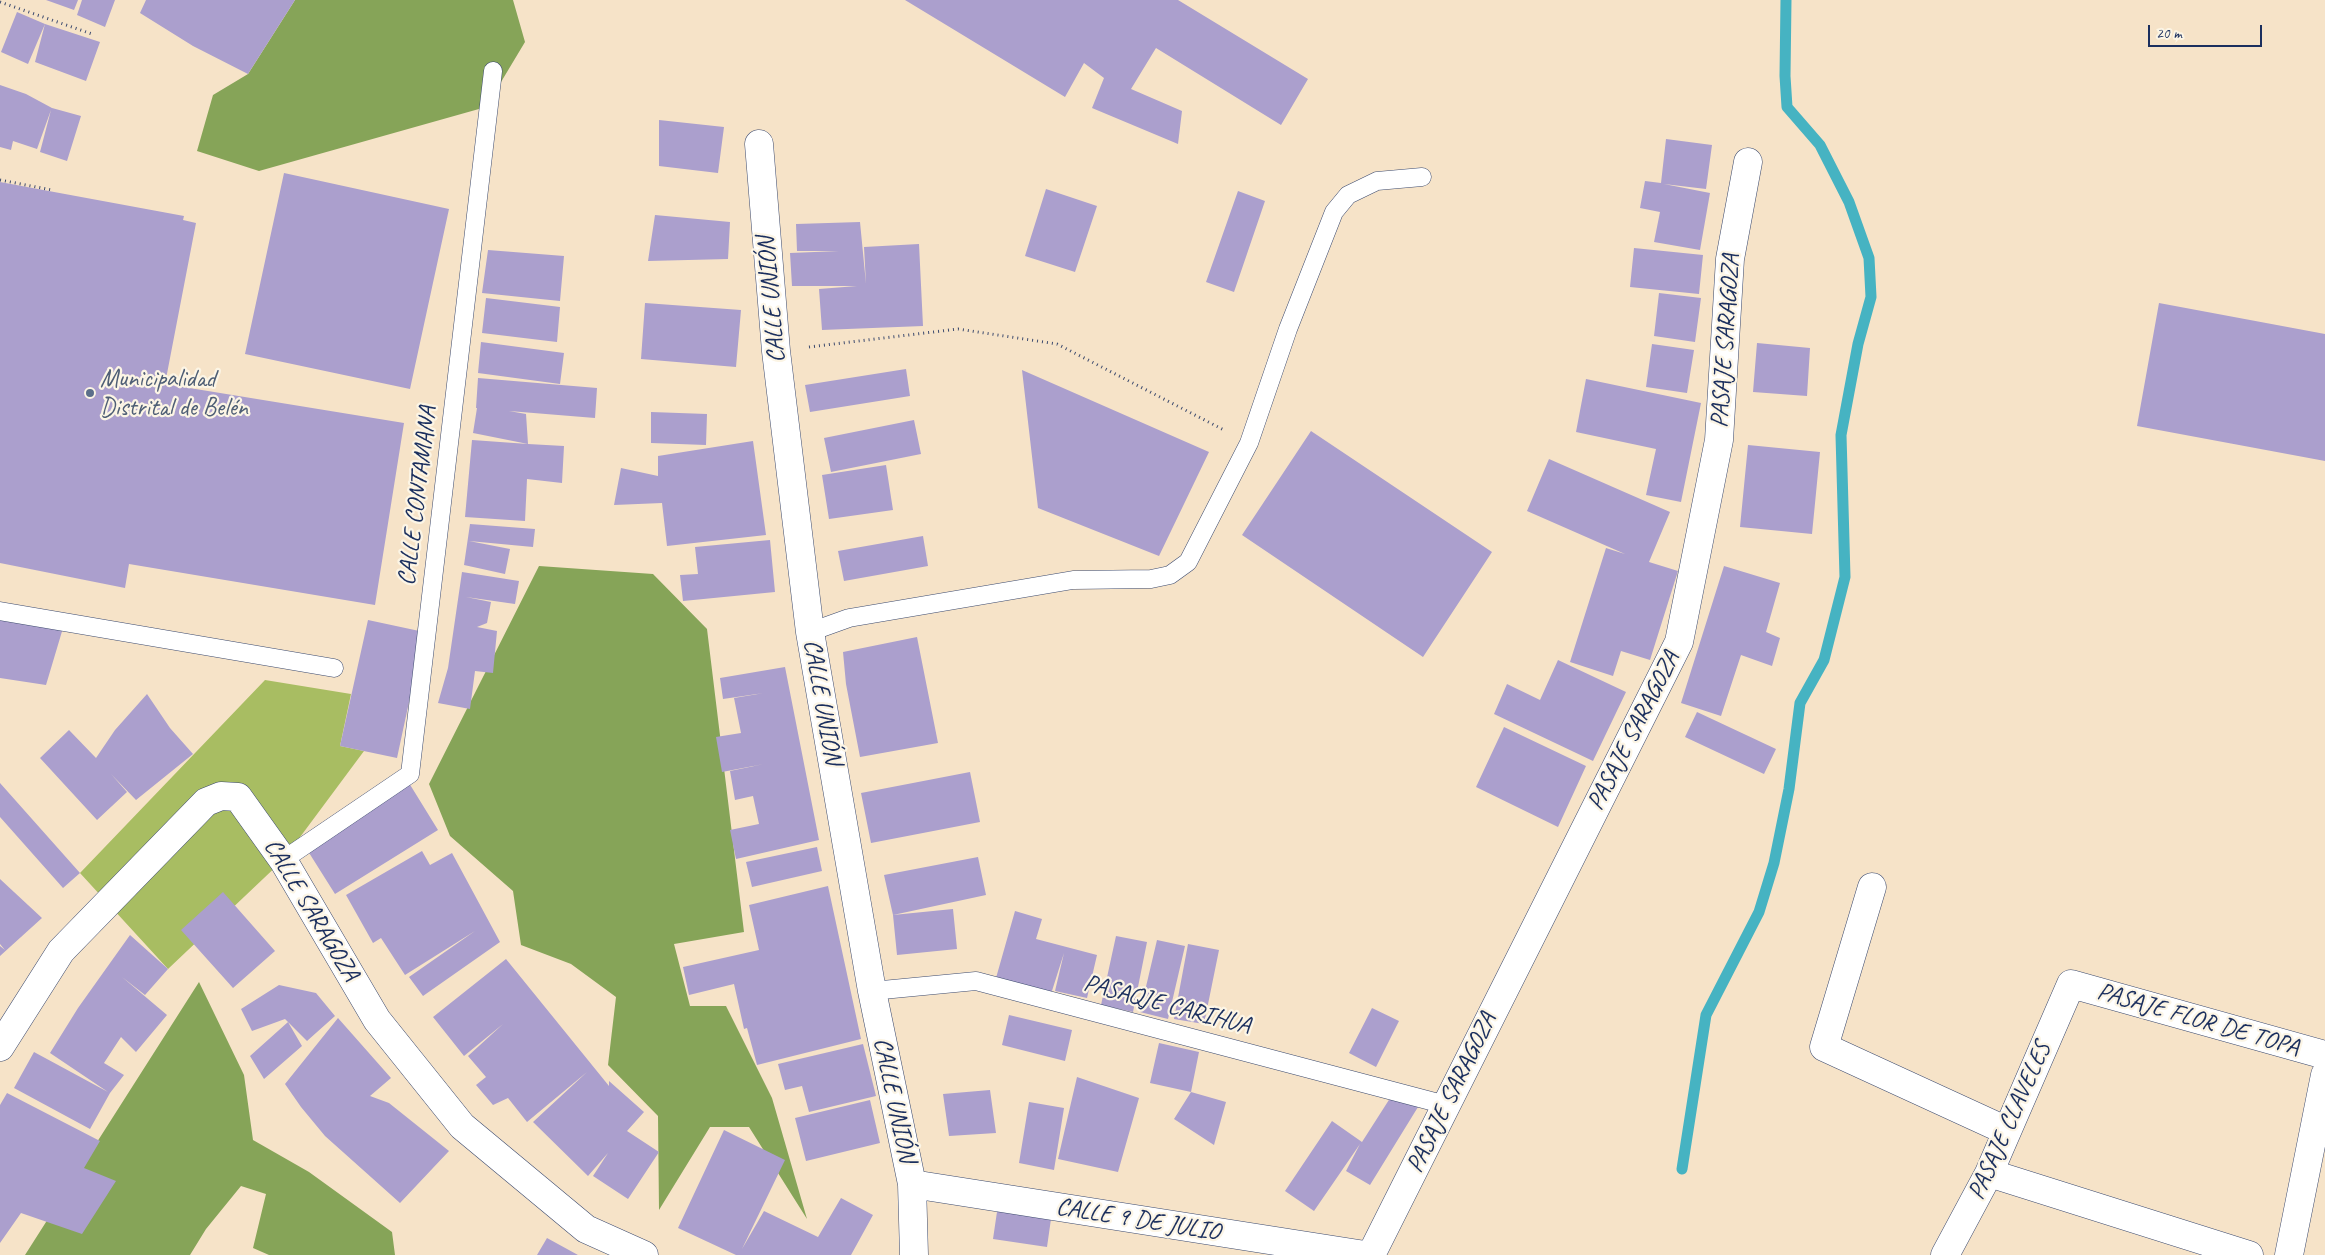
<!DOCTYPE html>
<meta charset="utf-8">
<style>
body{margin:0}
#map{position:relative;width:2325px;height:1255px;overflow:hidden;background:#f6e3c8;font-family:Caveat,sans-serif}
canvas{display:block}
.scale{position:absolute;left:2148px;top:25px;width:114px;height:22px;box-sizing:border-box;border:2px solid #1b2f5e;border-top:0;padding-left:6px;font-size:15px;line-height:18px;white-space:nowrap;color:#1b2f5e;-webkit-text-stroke:4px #fcf5e5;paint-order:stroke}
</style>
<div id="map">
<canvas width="2325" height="1255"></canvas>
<div class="scale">20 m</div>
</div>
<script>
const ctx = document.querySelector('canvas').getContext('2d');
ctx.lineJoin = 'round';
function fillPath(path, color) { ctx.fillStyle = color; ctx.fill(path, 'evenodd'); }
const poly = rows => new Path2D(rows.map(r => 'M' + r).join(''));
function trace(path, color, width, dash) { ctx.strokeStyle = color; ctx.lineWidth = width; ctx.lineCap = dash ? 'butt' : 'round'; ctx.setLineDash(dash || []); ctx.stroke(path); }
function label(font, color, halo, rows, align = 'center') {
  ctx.font = font + ' Caveat,sans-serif'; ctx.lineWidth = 4.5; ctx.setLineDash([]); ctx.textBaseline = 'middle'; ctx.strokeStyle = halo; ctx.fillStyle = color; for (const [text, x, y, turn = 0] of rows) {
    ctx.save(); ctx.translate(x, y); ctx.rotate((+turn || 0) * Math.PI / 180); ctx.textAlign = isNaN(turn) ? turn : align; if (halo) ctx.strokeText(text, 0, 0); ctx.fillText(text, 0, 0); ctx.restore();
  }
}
const green = poly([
 [265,680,351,694,340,746,364,751,283,860,168,969,80,873]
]);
const forest = poly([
 [295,0,513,0,525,42,486,107,259,171,197,151,213,95,248,74],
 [539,566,653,574,707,629,744,932,674,944,690,1006,726,1006,772,1098,807,1219,749,1127,710,1127,659,1210,658,1116,608,1065,616,997,571,964,521,945,513,891,450,836,429,784],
 [199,982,244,1075,253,1140,309,1172,392,1232,395,1255,269,1255,253,1248,266,1194,241,1186,206,1229,190,1255,25,1255]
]);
const stream = poly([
 [1682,1169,1706,1015,1759,912,1774,863,1789,789,1800,703,1824,660,1845,577,1841,435,1858,344,1871,297,1869,258,1849,202,1820,145,1787,107,1785,76,1786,0]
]);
const building = poly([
 [46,0,78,0,74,10],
 [82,0,115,0,105,27,77,15],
 [146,0,295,0,248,74,193,46,140,13],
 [905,0,1178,0,1308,79,1281,125,1156,48,1131,89,1182,111,1178,144,1092,108,1104,78,1084,63,1065,97],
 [17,12,45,24,100,42,86,81,35,62,45,24,28,64,1,52],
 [0,85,26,94,52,108,81,116,67,161,40,152,51,110,37,149,13,141,11,150,0,147],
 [659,120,724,127,718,173,659,166],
 [1666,139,1712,145,1706,189,1664,184,1710,193,1700,250,1654,242,1660,212,1640,208,1645,181,1661,183],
 [284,173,449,209,410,389,245,354],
 [0,182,184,216,183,220,196,223,165,384,404,423,375,605,129,564,125,588,0,563],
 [1046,189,1097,206,1075,272,1025,256],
 [1238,191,1265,201,1234,292,1206,282],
 [655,215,730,222,728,259,648,261],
 [860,222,866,284,864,247,919,244,923,326,822,330,819,289,857,286,792,286,790,253,839,251,797,251,796,224],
 [1634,248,1703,255,1699,294,1630,287],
 [488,250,564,256,560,301,482,293],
 [1659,293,1701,298,1695,342,1654,336],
 [486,298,560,307,557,342,482,333],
 [645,303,741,310,736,367,641,359],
 [2159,303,2325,334,2325,461,2137,426],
 [481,342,564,353,560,384,478,373],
 [1757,343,1810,348,1807,396,1753,392],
 [1652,344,1694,350,1687,393,1646,387],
 [906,369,910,396,810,412,805,385],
 [1022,370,1209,452,1159,556,1038,508],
 [478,378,597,388,595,418,509,411,526,414,528,444,564,446,562,483,527,479,525,521,465,517,472,440,528,444,473,433,477,408,476,408],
 [1586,379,1701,403,1681,502,1646,495,1656,449,1576,432],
 [651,412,707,414,706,445,651,443],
 [914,420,921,454,831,472,824,438],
 [1311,431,1492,552,1423,657,1242,535],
 [753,441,766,535,667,546,662,503,614,505,621,468,658,476,658,456],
 [1748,445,1820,452,1812,534,1740,527],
 [1549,459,1670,512,1649,562,1678,571,1650,660,1621,651,1613,676,1570,662,1606,548,1625,554,1527,511],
 [886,465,893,510,829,519,822,475],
 [470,524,535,529,533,547,469,541,510,549,505,574,464,565],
 [923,536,928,566,844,581,838,551],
 [770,540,775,592,683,601,680,575,698,574,695,547],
 [1724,566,1780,583,1766,632,1780,638,1772,666,1741,655,1721,716,1681,703],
 [462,572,519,581,515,604,466,597,491,602,487,623,477,627,497,631,493,673,475,671,470,709,438,703,448,668],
 [0,615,63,628,46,685,0,678],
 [368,620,424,632,397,758,340,746],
 [917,637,938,743,860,757,846,684,843,652],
 [1558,660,1626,692,1593,761,1494,714,1507,684,1540,700],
 [785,667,819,840,736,859,730,830,759,824,753,796,735,800,730,771,764,764,722,772,716,737,741,733,734,698,764,693,723,699,720,678],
 [147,694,170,728,193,754,136,800,111,774,127,792,97,820,40,758,69,730,96,758,115,730],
 [1697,712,1776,749,1764,774,1685,737],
 [1504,727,1586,766,1558,827,1476,787],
 [970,772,980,822,871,843,861,793],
 [0,783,80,873,63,888,0,817],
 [409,783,438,830,335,894,306,848],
 [817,847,822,871,752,887,746,862],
 [422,851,430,865,452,853,500,942,423,996,409,977,475,931,405,975,381,938,373,943,346,895],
 [978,857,986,895,893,915,884,875],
 [0,879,42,918,0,956,0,946,5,950,0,944],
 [828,886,861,1039,757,1065,747,1028,744,1029,734,984,689,995,683,967,759,950,749,905],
 [223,892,275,951,233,988,181,930],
 [953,909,957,949,897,955,893,915],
 [1015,911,1042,919,1036,939,1097,955,1087,998,1055,991,1064,953,1051,994,996,978],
 [130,935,168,969,145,995,122,977,167,1015,136,1052,121,1037,104,1063,124,1075,110,1093,90,1129,14,1088,34,1052,108,1092,50,1053,78,1008],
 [1116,936,1147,942,1133,1012,1101,1005],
 [1157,940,1185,946,1168,1019,1140,1012],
 [1188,944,1219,950,1204,1024,1174,1019],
 [506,959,609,1086,609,1081,644,1112,627,1131,659,1152,628,1199,593,1176,608,1153,588,1176,533,1122,587,1072,527,1122,508,1098,493,1105,476,1085,486,1077,468,1056,503,1024,464,1056,433,1017],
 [279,985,316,993,335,1016,307,1041,285,1019,252,1031,241,1009],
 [1372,1008,1399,1021,1376,1067,1349,1053],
 [1009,1015,1072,1030,1065,1061,1002,1045],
 [338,1018,391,1078,370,1096,389,1103,449,1151,400,1203,325,1136,301,1107,285,1084],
 [288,1022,302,1046,264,1079,250,1056],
 [1159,1043,1199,1052,1191,1092,1150,1083],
 [863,1044,876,1096,809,1112,802,1086,785,1090,778,1064],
 [1077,1077,1139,1098,1118,1172,1058,1159],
 [990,1090,996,1133,949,1136,943,1094],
 [1191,1092,1226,1102,1214,1145,1174,1119],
 [1394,1092,1418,1107,1370,1185,1346,1171,1360,1144,1314,1211,1285,1191,1332,1121,1362,1142],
 [7,1093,100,1141,84,1168,116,1181,82,1234,21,1213,0,1243,0,1105],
 [870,1100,880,1143,806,1161,795,1118],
 [1029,1102,1064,1108,1054,1170,1019,1163],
 [724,1130,785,1160,742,1249,764,1211,818,1237,841,1198,873,1215,851,1255,736,1255,678,1228],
 [998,1205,1052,1212,1047,1247,993,1239],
 [547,1238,578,1255,537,1255]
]);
const path = poly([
 [0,2,92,34],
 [0,180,52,190],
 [809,347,958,329,1057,344,1224,430]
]);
const lane = poly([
 [0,611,334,668],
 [810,632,849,618,1073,580,1151,579,1170,575,1188,562,1249,443,1288,329,1334,212,1348,195,1377,181,1422,177],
 [283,860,410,774,493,71],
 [872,991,976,981,1446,1105]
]);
const street = poly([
 [759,144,776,351,810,632,872,991,912,1184,914,1255],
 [1872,887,1824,1047,2007,1131],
 [0,1047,61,951,206,802,221,796,238,797,283,860,377,1020,462,1126,586,1229,644,1255],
 [1989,1173,2249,1255],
 [912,1184,1365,1255],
 [1371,1255,1679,642,1719,440,1730,259,1748,162],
 [1945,1255,1989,1173,2071,984,2325,1055],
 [2289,1255,2325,1075]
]);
const markers = [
 [90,393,5,"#5c6f8a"]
];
const streetNames = [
 ["CALLE UNIÓN",772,300,-95],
 ["PASAJE SARAGOZA",1726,341,-86],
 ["CALLE CONTAMANA",418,496,-83],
 ["CALLE UNIÓN",822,702,80],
 ["PASAJE SARAGOZA",1634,731,-63],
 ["CALLE SARAGOZA",311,910,59],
 ["PASAQJE CARIHUA",1167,1005,15],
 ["PASAJE FLOR DE TOPA",2198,1020,16],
 ["PASAJE SARAGOZA",1452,1093,-64],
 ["CALLE UNIÓN",894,1100,78],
 ["PASAJE CLAVELES",2010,1121,-66],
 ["CALLE 9 DE JULIO",1138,1220,9]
];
const serviceNames = [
 ["Municipalidad",100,379],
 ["Distrital de Belén",100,408]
];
fillPath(green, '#a8bd62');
fillPath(forest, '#86a458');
trace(stream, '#46b3c2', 11);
fillPath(building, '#ab9fcd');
trace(lane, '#3c4a6e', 19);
trace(street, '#3c4a6e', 29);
trace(path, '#3c4a6e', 3, [1, 4]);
trace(lane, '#fff', 18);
trace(street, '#fff', 28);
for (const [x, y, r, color] of markers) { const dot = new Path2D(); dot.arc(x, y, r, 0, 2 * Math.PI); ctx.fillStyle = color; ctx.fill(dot); trace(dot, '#fcf5e5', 2); }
label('25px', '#1b2f5e', '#fcf5e5', streetNames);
label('25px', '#4e5e75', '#fcf5e5', serviceNames, 'left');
</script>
